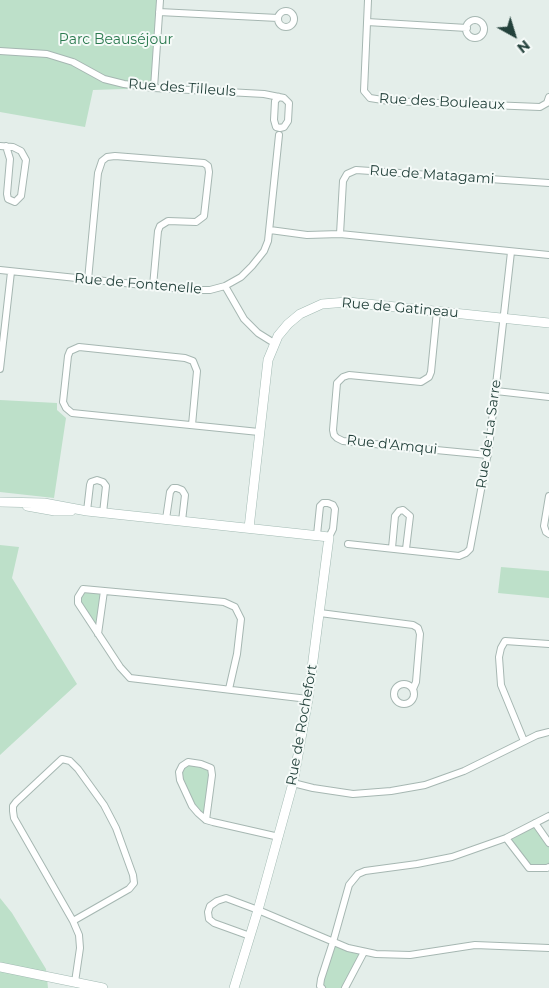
<!DOCTYPE html>
<meta charset="utf-8">
<style>
body{margin:0}
#map{position:relative;width:549px;height:988px;overflow:hidden;background:#e4eeea;font-family:Montserrat,sans-serif}
canvas{display:block}
.north{position:absolute;left:489px;top:10px;width:50px;height:50px;-webkit-text-stroke:4px #f5faf8;paint-order:stroke;rotate:141deg;font-size:14px;font-weight:700;line-height:20px;text-align:center;color:#23413b}
.north::after{content:'';display:block;margin:auto;width:18px;height:22px;background:#23413b;clip-path:polygon(50% 0,100% 100%,50% 72%,0 100%)}
</style>
<div id="map">
<canvas width="549" height="988"></canvas>
<div class="north">N</div>
</div>
<script>
const ctx = document.querySelector('canvas').getContext('2d');
ctx.lineJoin = 'round';
function fillPath(path, color) { ctx.fillStyle = color; ctx.fill(path, 'evenodd'); }
const poly = rows => new Path2D(rows.map(r => 'M' + r).join(''));
function trace(path, color, width, dash) { ctx.strokeStyle = color; ctx.lineWidth = width; ctx.lineCap = dash ? 'butt' : 'round'; ctx.setLineDash(dash || []); ctx.stroke(path); }
function label(font, color, halo, rows, align = 'center') {
  ctx.font = font + ' Montserrat,sans-serif'; ctx.lineWidth = 4; ctx.setLineDash([]); ctx.textBaseline = 'middle'; ctx.strokeStyle = halo; ctx.fillStyle = color; for (const [text, x, y, turn = 0] of rows) {
    ctx.save(); ctx.translate(x, y); ctx.rotate((+turn || 0) * Math.PI / 180); ctx.textAlign = isNaN(turn) ? turn : align; if (halo) ctx.strokeText(text, 0, 0); ctx.fillText(text, 0, 0); ctx.restore();
  }
}
const green = poly([
 [0,0,159,0,154,88,93,90,85,127,0,112],
 [0,400,57,403,57,410,66,418,54,498,0,492],
 [0,545,19,547,12,578,77,684,0,755],
 [501,567,549,571,549,598,498,593],
 [83,589,104,591,98,634,78,603],
 [188,762,211,768,206,820,198,813,180,780,182,766],
 [535,823,549,843,549,867,529,868,506,838],
 [0,898,12,913,46,969,48,988,0,988],
 [333,942,364,952,345,988,322,988,321,978]
]);
const street = poly([
 [368,0,364,91,370,98,389,101,540,107,547,103,549,97],
 '278 19a8 8 0 1 1 16 0a8 8 0 1 1-16 0Z',
 [159,12,278,18],
 '466 29a9 9 0 1 1 18 0a9 9 0 1 1-18 0Z',
 [367,22,467,28],
 [0,51,47,54,73,62,104,79,124,84,154,88,264,94,284,98,289,103,288,121,284,127,280,128,276,127,274,120,275,101,279,97],
 [154,88,160,0],
 [0,146,13,147,21,151,26,160,21,196,15,202,8,199,7,194,10,159,6,146],
 [549,183,356,170,347,174,343,181,340,234,549,255],
 [270,230,307,235,340,234],
 [0,270,191,290,210,290,225,286,241,277,252,266,264,251,268,241,279,135],
 [88,280,98,173,102,161,107,157,115,156,204,163,208,166,209,172,204,216,196,222,168,221,160,226,158,231,153,286],
 [225,286,244,319,258,333,274,343],
 [437,311,431,372,429,377,421,382,349,375,343,377,337,383,333,430,334,435,337,438,343,441,488,455],
 [0,369,11,272],
 [496,391,549,397],
 [192,425,197,371,193,361,185,358,79,347,70,351,68,356,63,402,66,408,72,413,259,432],
 [549,496,544,526,546,532,549,534],
 [87,511,90,485,91,482,97,480,103,482,106,486,103,513],
 [166,519,170,492,173,488,177,488,182,490,185,495,182,521],
 [317,535,320,506,323,503,328,503,333,505,335,509,333,529,329,537],
 [348,544,459,556,466,553,470,549,489,447,511,252],
 [392,548,395,516,399,511,403,510,410,516,406,549],
 [320,613,413,625,418,628,420,634,416,682,413,689],
 [98,634,104,591],
 '394 694a10 10 0 1 1 20 0a10 10 0 1 1-20 0Z',
 [229,689,237,654,241,619,235,607,224,602,83,589,78,597,78,603,120,667,130,678,308,699],
 [524,741,501,685,499,657,501,648,505,641,549,644],
 [293,783,313,788,353,794,391,791,425,785,464,771,537,735,549,732],
 [206,820,212,775,211,768,201,764,188,762,182,766,179,772,180,780,192,806,198,813,206,820,213,822,279,837],
 [535,823,549,843],
 [506,838,529,868,547,868,549,867],
 [73,921,129,889,134,883,133,875,116,828,104,805,78,769,70,761,62,759,16,802,13,806,13,811,14,818,73,921,79,935,80,948,75,982],
 [250,936,214,923,209,919,208,912,210,906,217,901,226,898,258,910,348,948,376,954,410,955,475,945,549,948],
 [322,988,320,986,321,979,333,942,349,885,358,874,365,871,417,864,452,857,506,838,549,816],
 [345,988,364,952]
]);
const secondary = poly([
 [0,502,44,503,87,511,329,537,308,699,293,783,258,910,234,988],
 [27,506,55,511,71,511],
 [249,528,268,360,278,336,288,324,300,314,322,304,348,302,549,323],
 [0,967,103,988]
]);
const parkNames = [
 ["Parc Beauséjour",116,40]
];
const streetNames = [
 ["Rue des Tilleuls",182,88,4],
 ["Rue des Bouleaux",442,102,3],
 ["Rue de Matagami",432,175,4],
 ["Rue de Fontenelle",138,284,5],
 ["Rue de Gatineau",400,308,5],
 ["Rue de La Sarre",489,434,-82],
 ["Rue d'Amqui",392,445,6],
 ["Rue de Rochefort",302,725,-80]
];
fillPath(green, '#bde0c9');
trace(street, '#a6b7b2', 8);
trace(secondary, '#a2bab3', 10);
trace(street, '#fff', 6);
trace(secondary, '#fff', 9);
label('14px', '#2b7a4f', '#f5faf8', parkNames);
label('14px', '#23413b', '#f5faf8', streetNames);
</script>
